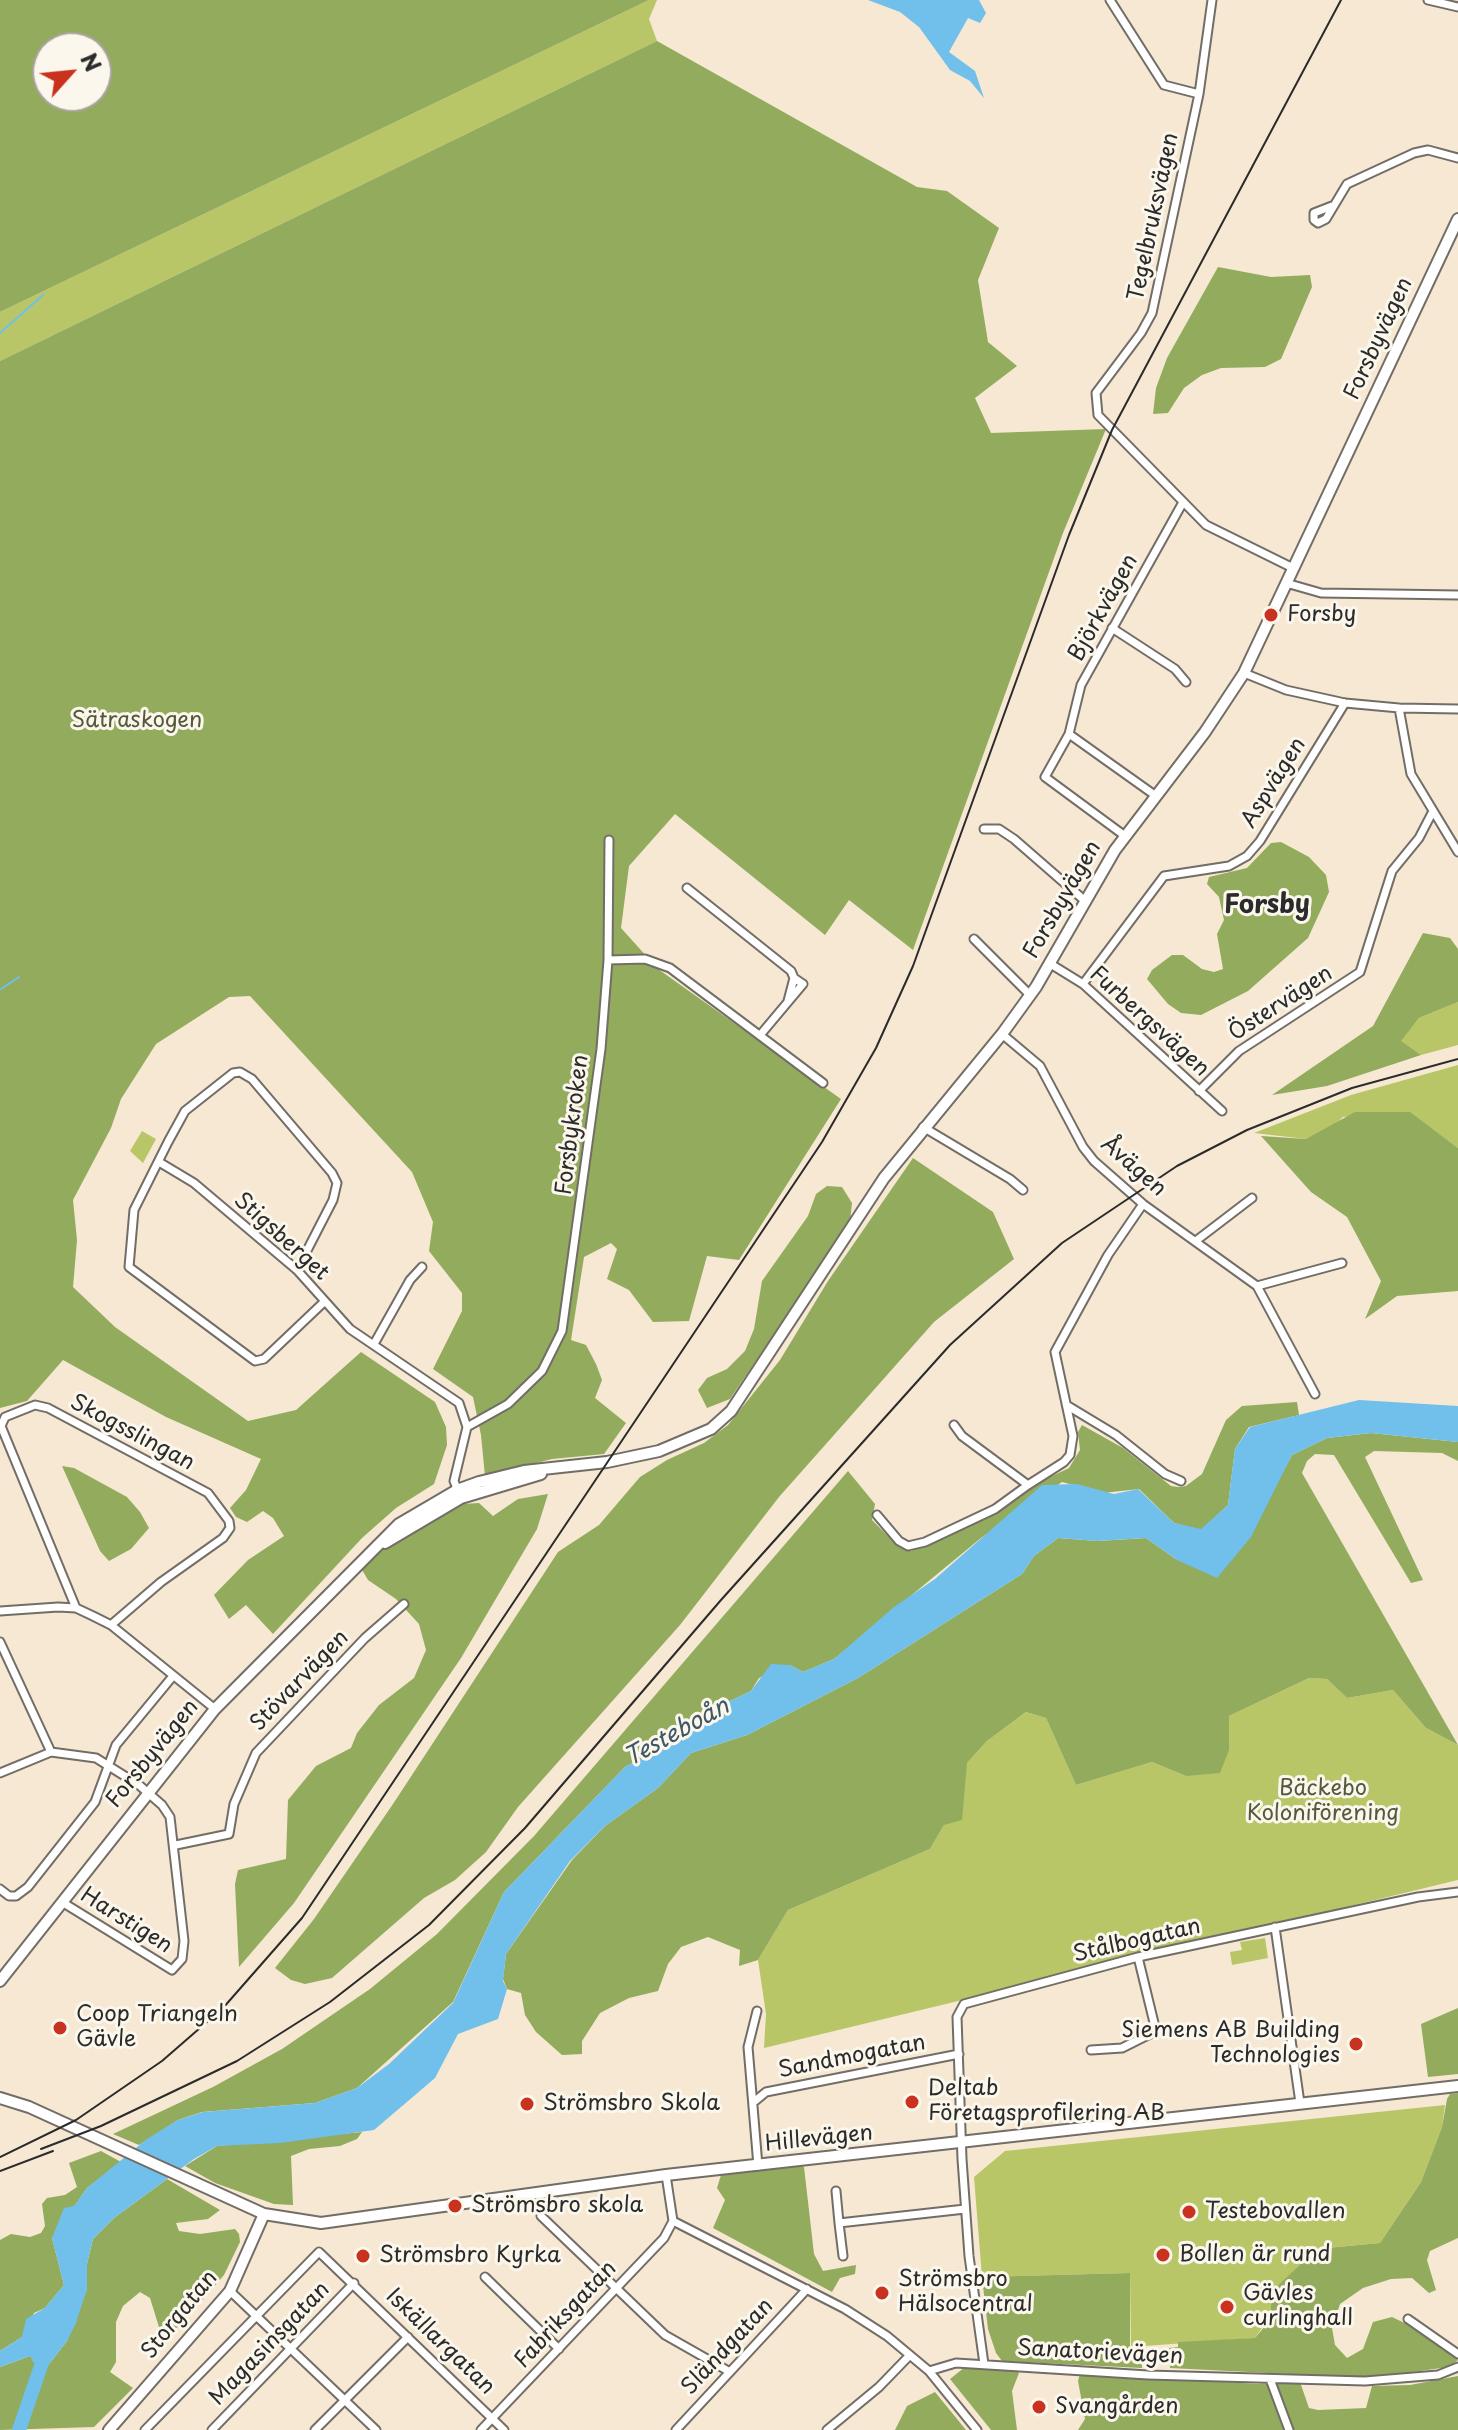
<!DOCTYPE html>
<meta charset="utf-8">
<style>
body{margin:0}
#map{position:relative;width:1458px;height:2430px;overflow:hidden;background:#f6e8d3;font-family:"Playpen Sans",sans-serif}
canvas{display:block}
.north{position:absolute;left:32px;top:32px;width:80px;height:80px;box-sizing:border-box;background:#fbf7ec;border:2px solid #a8a59f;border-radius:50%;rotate:63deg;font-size:22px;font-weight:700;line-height:32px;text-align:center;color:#2b2b2b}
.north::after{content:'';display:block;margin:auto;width:28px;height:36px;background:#c8321e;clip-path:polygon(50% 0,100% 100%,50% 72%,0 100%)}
</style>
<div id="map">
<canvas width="1458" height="2430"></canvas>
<div class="north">N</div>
</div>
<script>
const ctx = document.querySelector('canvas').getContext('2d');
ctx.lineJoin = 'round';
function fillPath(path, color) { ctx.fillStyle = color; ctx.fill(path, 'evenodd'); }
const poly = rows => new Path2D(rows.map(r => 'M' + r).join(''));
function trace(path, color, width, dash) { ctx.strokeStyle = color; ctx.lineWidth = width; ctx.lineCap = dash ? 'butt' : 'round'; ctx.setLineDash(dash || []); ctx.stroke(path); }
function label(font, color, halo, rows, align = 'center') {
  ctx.font = font + ' "Playpen Sans",sans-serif'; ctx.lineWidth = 6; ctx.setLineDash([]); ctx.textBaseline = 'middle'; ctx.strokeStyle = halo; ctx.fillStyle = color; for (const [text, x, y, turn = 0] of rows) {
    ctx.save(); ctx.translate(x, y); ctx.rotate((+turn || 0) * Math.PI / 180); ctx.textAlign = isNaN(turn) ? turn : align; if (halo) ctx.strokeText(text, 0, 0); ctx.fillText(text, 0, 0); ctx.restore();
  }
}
const green = poly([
 [649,0,657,0,649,19,657,41,0,361,0,312],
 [1458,1002,1458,1045,1421,1055,1400,1041,1419,1018],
 [1458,1065,1458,1148,1409,1112,1343,1117,1330,1129,1306,1139,1254,1133,1351,1095],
 [142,1131,156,1139,143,1163,130,1151],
 [1309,1678,1327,1679,1347,1698,1393,1690,1426,1728,1458,1745,1458,1880,764,2048,766,2014,758,1960,788,1910,930,1849,944,1825,967,1763,987,1741,1026,1712,1046,1718,1076,1785,1152,1762,1186,1776,1229,1750,1229,1716],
 [1265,1938,1268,1958,1232,1965,1230,1952,1242,1950,1240,1942],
 [1445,2105,1442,2127,1421,2182,1380,2243,1317,2249,1255,2338,1131,2347,1130,2273,982,2277,974,2177,1005,2151]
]);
const forest = poly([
 [0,0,649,0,0,312],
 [48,48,96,48,96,96,48,96],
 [657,41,917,187,947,191,999,228,978,280,988,342,1017,366,975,398,991,433,1106,429,1063,533,913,950,849,900,825,935,675,814,629,866,621,928,658,969,841,1099,739,1260,707,1256,689,1321,653,1322,629,1290,607,1279,617,1249,611,1243,584,1257,571,1340,586,1345,596,1364,602,1380,595,1398,626,1423,604,1454,552,1459,485,1476,481,1435,473,1397,433,1369,462,1311,462,1293,429,1251,433,1222,412,1172,250,996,229,997,156,1044,121,1099,111,1128,73,1200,77,1240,73,1287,115,1327,248,1421,296,1410,361,1352,435,1402,446,1427,447,1445,434,1484,396,1508,362,1538,273,1634,246,1605,229,1619,214,1595,248,1560,284,1536,273,1518,263,1511,247,1522,236,1517,230,1508,246,1490,261,1459,166,1417,63,1360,27,1401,0,1408,0,361],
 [1218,267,1271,277,1310,275,1312,287,1281,359,1265,367,1221,368,1202,375,1184,388,1168,413,1153,414,1156,388,1167,358],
 [1281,842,1309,857,1326,875,1329,892,1308,938,1248,991,1201,1015,1181,1013,1168,1004,1147,979,1152,970,1172,955,1183,955,1202,969,1214,972,1223,969,1217,934,1224,920,1219,897,1207,884,1209,877,1247,868,1271,843],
 [1423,933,1450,938,1458,949,1458,1002,1419,1018,1401,1041,1421,1055,1327,1086,1272,1095,1373,1026],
 [1355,1112,1410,1112,1458,1148,1458,1291,1397,1296,1365,1319,1381,1281,1347,1217,1311,1192,1261,1136,1306,1139],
 [913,1158,993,1212,1014,1259,934,1322,779,1497,680,1625,518,1807,486,1852,455,1880,424,1898,332,1978,305,1984,291,1980,275,1968,314,1919,393,1804,558,1552,599,1525,640,1477,667,1460,704,1443,728,1425,780,1360,828,1281],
 [827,1186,842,1187,852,1203,850,1222,730,1399,707,1408,698,1390,707,1378,727,1369,745,1351,754,1329,762,1281,808,1216,816,1194],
 [1297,1402,1299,1415,1249,1427,1235,1449,1228,1505,1201,1530,1174,1523,1139,1489,1103,1493,1062,1482,981,1538,834,1659,803,1672,790,1665,759,1678,751,1691,728,1702,686,1736,625,1767,504,1892,453,2002,357,2088,315,2103,202,2112,178,2120,139,2145,113,2134,213,2087,282,2049,370,1989,437,1934,534,1836,848,1471,875,1504,872,1520,897,1545,911,1551,997,1512,1029,1487,1069,1468,1080,1450,1078,1432,1082,1425,1123,1448,1171,1486,1178,1487,1186,1486,1202,1474,1226,1420,1242,1406],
 [1371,1433,1458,1442,1458,1461,1442,1453,1374,1451,1365,1457,1423,1580,1411,1583,1334,1455,1315,1454,1307,1461,1302,1473,1458,1745,1426,1728,1393,1690,1347,1698,1327,1679,1309,1678,1229,1716,1229,1750,1220,1773,1186,1776,1152,1762,1076,1785,1046,1718,1026,1712,987,1741,967,1763,962,1820,944,1825,930,1849,788,1910,758,1960,739,1966,740,1950,708,1937,681,1947,668,1964,658,1991,629,1998,600,2013,582,2041,582,2054,562,2055,536,2032,525,2015,521,1993,507,1989,503,1979,506,1954,572,1860,605,1826,658,1788,691,1753,747,1735,858,1678,1022,1574,1034,1556,1058,1538,1098,1541,1146,1538,1177,1560,1284,1470,1292,1455,1327,1438],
 [62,1466,74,1468,127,1497,140,1512,149,1528,131,1549,109,1561,100,1551],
 [548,1494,537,1529,461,1658,294,1903,239,1967,235,1884,238,1870,286,1859,288,1800,316,1766,351,1748,357,1733,379,1705,414,1678,426,1650,419,1624,396,1599,368,1580,361,1568,376,1553,463,1504,479,1503,493,1516,518,1499],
 [1458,2008,1458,2074,1428,2077,1421,2024],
 [1458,2093,1458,2238,1430,2251,1427,2260,1436,2290,1429,2293,1412,2278,1391,2279,1363,2288,1340,2304,1332,2328,1335,2345,1347,2358,1363,2349,1373,2322,1392,2317,1417,2329,1458,2360,1449,2367,1368,2378,1170,2368,1169,2348,1178,2347,1178,2342,1255,2338,1271,2319,1271,2292,1317,2249,1380,2243,1421,2182,1442,2127,1447,2099,1450,2094],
 [362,2132,357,2139,340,2146,309,2149,291,2156,293,2205,274,2204,215,2183,185,2166,217,2146],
 [101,2151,121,2162,87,2188,52,2238,64,2285,45,2308,34,2313,22,2337,0,2351,0,2240,11,2234,30,2237,41,2233,45,2226,42,2204,47,2198,65,2195,77,2187,69,2163],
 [799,2165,804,2167,814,2254,823,2271,856,2265,855,2274,840,2278,832,2292,713,2228,725,2200,717,2188,721,2175],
 [167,2179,220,2210,208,2219,176,2223,179,2231,200,2234,235,2229,239,2234,240,2242,224,2275,180,2326,168,2332,159,2327,150,2298,140,2292,123,2306,116,2322,116,2362,110,2372,133,2388,94,2427,0,2430,0,2367,30,2356,46,2368,67,2341,87,2289,87,2264,93,2239,114,2218],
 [1130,2273,1130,2347,1141,2346,1142,2368,1002,2361,996,2353,988,2329,982,2277],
 [965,2367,1013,2368,1019,2373,1012,2391,1017,2430,991,2430,950,2379],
 [1080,2374,1259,2384,1300,2382,1309,2408,1318,2410,1366,2408,1372,2386,1410,2385,1458,2376,1458,2430,1078,2430,1085,2419,1078,2381],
 [935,2392,966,2430,895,2430,907,2406]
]);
const water = poly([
 [868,0,979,0,986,13,980,23,968,18,949,52,975,71,984,98,970,81,950,70,919,27,900,12],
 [1359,1400,1458,1406,1458,1442,1371,1433,1327,1438,1292,1455,1251,1537,1217,1578,1177,1560,1146,1538,1098,1541,1058,1538,1034,1556,1022,1574,858,1678,747,1735,691,1753,658,1788,605,1826,570,1861,506,1954,503,1981,507,1989,498,2019,458,2034,435,2078,374,2130,280,2143,217,2146,194,2159,114,2218,93,2239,87,2264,87,2289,76,2323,67,2341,46,2368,33,2362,30,2356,0,2367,0,2351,22,2337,26,2319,45,2308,64,2285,52,2238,64,2208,74,2206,87,2188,147,2139,178,2120,203,2112,315,2103,357,2088,389,2064,453,2003,504,1892,625,1767,686,1736,728,1702,751,1691,771,1664,790,1665,803,1672,834,1659,894,1607,935,1579,1042,1485,1077,1484,1114,1494,1138,1489,1174,1523,1201,1529,1228,1505,1235,1449,1250,1427]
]);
const stream = poly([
 [0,333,43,295],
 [1,989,19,977]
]);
const river = poly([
 [19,2430,46,2351]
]);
const street = poly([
 [1110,0,1164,85,1199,94],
 [1212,0,1199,94,1152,313,1141,333,1096,393,1098,415,1206,525,1293,568],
 [1428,0,1458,7],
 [1332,206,1314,213,1314,220,1318,223,1326,219,1347,184,1414,153,1428,150,1458,158],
 [1286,583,1321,593,1458,595],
 [1112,628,1175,669,1186,682],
 [1244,673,1286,690,1345,703,1399,708,1458,709],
 [1399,708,1411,774,1458,852],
 [1069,734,1156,796],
 [984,829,999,829,1014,839,1084,900],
 [1125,836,1045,777,1069,734,1081,685,1182,504],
 [687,888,791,971,794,978],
 [974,939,1030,995],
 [608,960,609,840],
 [1049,963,1083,984,1222,1111],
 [1083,984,1164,876,1229,866,1247,856,1260,841,1345,703],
 [761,1034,803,984,794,978,788,1001],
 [1002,1034,1040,1066,1083,1147,1094,1161,1143,1204,1257,1286,1315,1394],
 [1199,1091,1239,1051,1360,972,1392,871,1419,838,1432,813],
 [923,1127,1010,1179,1023,1190],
 [159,1162,194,1183,297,1270,350,1329,459,1403,467,1427,454,1481,458,1491],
 [1197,1240,1252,1198],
 [297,1270,333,1200,337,1183,332,1173,252,1079,240,1072,233,1073,185,1111,168,1142,134,1210,129,1267,255,1361,264,1359,324,1302],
 [1257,1286,1342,1263],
 [374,1344,410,1280,422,1267],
 [1068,1406,1116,1435,1165,1474,1181,1481],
 [954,1425,962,1436,1028,1485,1064,1462,1070,1455,1073,1436,1055,1352,1108,1255,1143,1204],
 [467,1427,508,1404,542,1371,562,1331,601,1049,608,960,645,959,670,968,823,1083],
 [877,1515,899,1541,908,1546,925,1542,995,1509,1028,1485],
 [76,1608,1,1426,5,1417,35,1405,48,1408,208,1493,229,1521,230,1528,223,1538,161,1582,111,1625],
 [0,1611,58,1607,76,1608,93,1616,111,1625,215,1709],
 [0,1642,51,1752],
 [0,1773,51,1752,96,1758,139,1785,162,1805,170,1817,184,1941,182,1959,172,1970,62,1902],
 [176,1845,229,1834,234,1804,256,1753,365,1638,404,1604],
 [0,1889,9,1896,16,1896,28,1887,95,1802,116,1745,173,1676],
 [1275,1927,1300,2103],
 [757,2011,748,2047,758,2166],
 [1091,2050,1122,2048,1156,2031,1138,1957],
 [755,2101,766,2092,959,2054],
 [666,2175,673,2221],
 [836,2191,839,2223],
 [541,2216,665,2335,730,2372],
 [673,2221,845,2309,887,2336,929,2371,977,2430],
 [843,2256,839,2223,965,2209],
 [485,2277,559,2349],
 [230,2291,376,2430],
 [1408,2319,1458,2354],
 [984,2364,969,2256,962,2159,957,2017,964,2004,1138,1957,1418,1897,1458,1892],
 [929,2371,956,2363,1148,2375,1365,2381,1438,2375,1458,2367],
 [1270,2379,1289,2430],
 [145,2430,319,2252,504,2430],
 [212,2430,354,2283],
 [315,2430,408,2337],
 [481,2430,664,2238,673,2221],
 [676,2430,807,2289],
 [827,2430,879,2387,910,2355]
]);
const secondary = poly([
 [385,1543,461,1498,541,1474],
 [0,1981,215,1709,399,1524,457,1490,479,1482,524,1471,607,1462,659,1451,711,1429,731,1411,884,1178,1002,1034,1036,987,1115,850,1205,732,1244,673,1458,219],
 [0,2098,29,2107,264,2214,321,2223,666,2175,1458,2086],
 [109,2430,230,2291,264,2214]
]);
const rail = poly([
 [41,2149,101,2126,237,2061,330,2002,429,1925,525,1828,721,1600,950,1345,1062,1243,1177,1166,1247,1130,1352,1088,1458,1059],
 [0,2157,76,2120,162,2061,223,2008,302,1918,822,1142,876,1048,913,966,1069,535,1112,430,1341,0],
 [0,2171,53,2151]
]);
const markers = [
 [1271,615,8,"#c8321e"],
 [60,2028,8,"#c8321e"],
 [1356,2044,8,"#c8321e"],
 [912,2102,8,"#c8321e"],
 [527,2104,8,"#c8321e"],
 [455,2206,8,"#c8321e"],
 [1189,2212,8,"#c8321e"],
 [1163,2255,8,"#c8321e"],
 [363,2256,8,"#c8321e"],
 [882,2293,8,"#c8321e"],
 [1227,2307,8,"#c8321e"],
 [1039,2407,8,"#c8321e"]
];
const streetNames = [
 ["Tegelbruksvägen",1154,217,-78],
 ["Forsbyvägen",1379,339,-65],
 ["Björkvägen",1104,608,-61],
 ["Aspvägen",1274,783,-58],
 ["Forsbyvägen",1063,900,-60],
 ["Östervägen",1281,1004,-33],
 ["Furbergsvägen",1149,1022,42],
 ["Forsbykroken",573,1125,-83],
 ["Åvägen",1133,1167,41],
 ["Stigsberget",281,1237,42],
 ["Skogsslingan",132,1433,28],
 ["Stövarvägen",300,1681,-46],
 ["Forsbyvägen",153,1754,-51],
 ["Harstigen",126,1921,32],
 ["Stålbogatan",1137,1941,-13],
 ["Sandmogatan",852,2057,-11],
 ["Hillevägen",819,2139,-6],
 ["Storgatan",180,2315,-51],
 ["Fabriksgatan",566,2315,-47],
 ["Iskällargatan",440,2342,44],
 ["Magasinsgatan",270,2344,-46],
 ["Sländgatan",728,2347,-47],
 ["Sanatorievägen",1100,2353,3]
];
const poiNames = [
 ["Forsby",1287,615],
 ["Coop Triangeln",76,2015],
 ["Gävle",76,2040],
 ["Siemens AB Building",1340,2031,"right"],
 ["Technologies",1340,2056,"right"],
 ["Deltab",928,2089],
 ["Företagsprofilering AB",928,2114],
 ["Strömsbro Skola",543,2104],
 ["Strömsbro skola",471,2206],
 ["Testebovallen",1205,2212],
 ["Bollen är rund",1179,2255],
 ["Strömsbro Kyrka",379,2256],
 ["Strömsbro",898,2280],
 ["Hälsocentral",898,2305],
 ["Gävles",1243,2294],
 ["curlinghall",1243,2319],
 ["Svangården",1055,2407]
];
const parkNames = [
 ["Sätraskogen",137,721],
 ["Bäckebo",1323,1789],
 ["Koloniförening",1323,1814]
];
const waterNames = [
 ["Testeboån",677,1733,-29]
];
const quarterNames = [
 ["Forsby",1267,906]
];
fillPath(green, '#b8c668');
fillPath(forest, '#92ab5c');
fillPath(water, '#70c0eb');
trace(stream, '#70c0eb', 2);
trace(river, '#70c0eb', 14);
trace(street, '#726d66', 11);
trace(secondary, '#726d66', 14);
trace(street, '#fff', 7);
trace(secondary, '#fff', 10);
trace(rail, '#2b2b2b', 2);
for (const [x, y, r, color] of markers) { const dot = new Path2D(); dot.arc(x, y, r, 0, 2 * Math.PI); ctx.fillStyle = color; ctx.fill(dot); trace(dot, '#fbf7ec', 3); }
label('22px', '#2b2b2b', '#fbf7ec', streetNames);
label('22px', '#2b2b2b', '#fbf7ec', poiNames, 'left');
label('22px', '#555a3d', '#fbf7ec', parkNames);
label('italic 24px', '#405865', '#fbf7ec', waterNames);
label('bold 26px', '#2b2b2b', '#fbf7ec', quarterNames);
</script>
